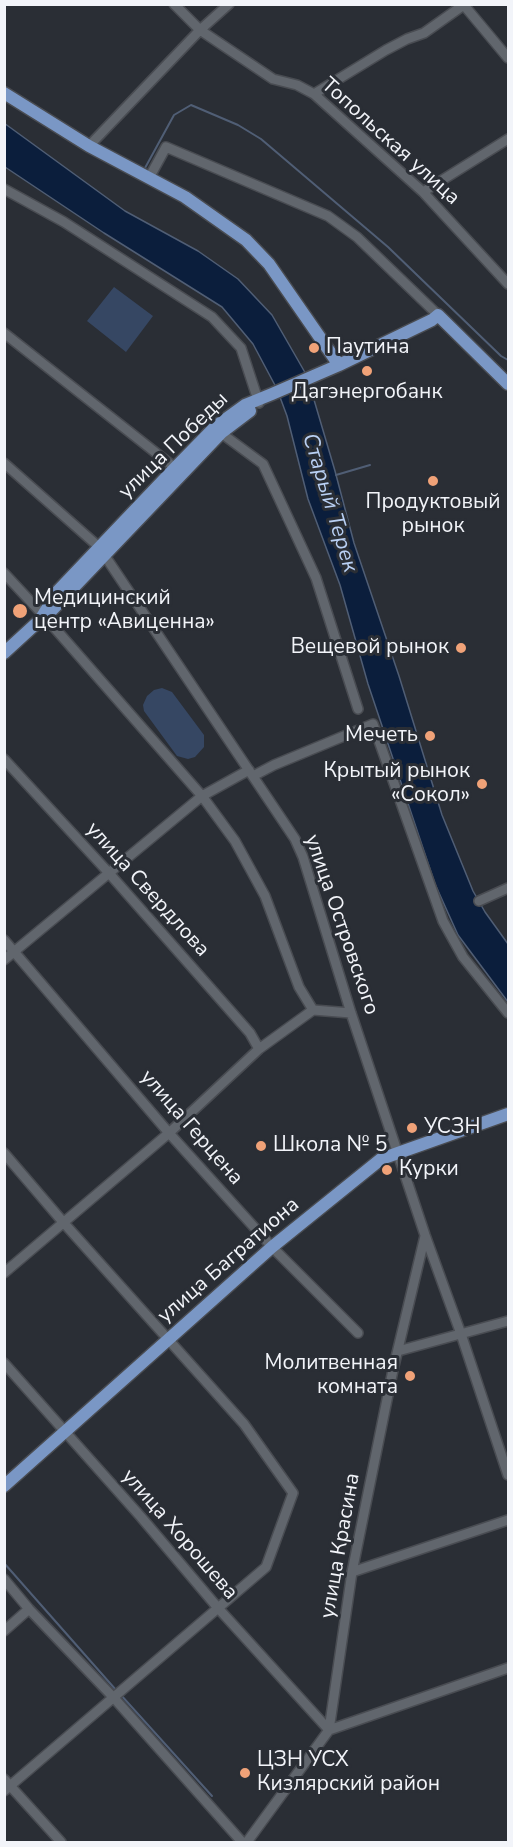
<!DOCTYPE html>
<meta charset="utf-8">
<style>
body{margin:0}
#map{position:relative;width:513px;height:1847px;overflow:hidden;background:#2a2e35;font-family:"Nunito Sans",sans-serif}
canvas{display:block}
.frame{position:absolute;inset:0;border:6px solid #f2f4f9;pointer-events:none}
</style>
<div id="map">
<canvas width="513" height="1847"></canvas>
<div class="frame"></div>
</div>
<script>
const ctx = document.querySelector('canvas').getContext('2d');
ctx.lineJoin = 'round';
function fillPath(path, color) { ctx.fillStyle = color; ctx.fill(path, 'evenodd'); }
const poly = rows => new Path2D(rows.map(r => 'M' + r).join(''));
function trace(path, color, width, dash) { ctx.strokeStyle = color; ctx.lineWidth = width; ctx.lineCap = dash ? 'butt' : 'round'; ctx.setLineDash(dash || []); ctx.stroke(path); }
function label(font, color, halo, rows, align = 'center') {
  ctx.font = font + ' "Nunito Sans",sans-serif'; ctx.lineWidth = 6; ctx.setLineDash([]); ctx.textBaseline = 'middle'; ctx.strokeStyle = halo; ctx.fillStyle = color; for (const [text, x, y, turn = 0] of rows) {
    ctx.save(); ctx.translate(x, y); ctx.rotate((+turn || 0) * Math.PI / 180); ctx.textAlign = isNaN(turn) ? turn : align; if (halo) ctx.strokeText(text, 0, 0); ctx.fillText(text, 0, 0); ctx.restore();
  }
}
const green = poly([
 [114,287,153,316,126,352,87,321],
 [162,688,172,692,204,735,204,747,195,757,188,759,177,756,144,711,143,705,147,696,154,690]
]);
const water = poly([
 [4,123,125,211,198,251,238,279,272,315,295,355,307,376,335,471,354,543,399,676,442,815,473,891,485,912,508,944,508,1002,458,935,435,884,368,684,340,585,308,499,287,416,277,389,253,344,222,307,104,233,5,167,4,123]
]);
const stream = poly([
 [145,168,174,115,191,105,238,125,261,139,388,247,501,356,508,360],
 [336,475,370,465],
 [4,1563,116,1690],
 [120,1694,212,1796]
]);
const minor = poly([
 [174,4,200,30,273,79,297,85,314,94,423,192,508,284],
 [463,4,508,58],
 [314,94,386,50,407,39,424,33,465,4],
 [89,146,200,30,229,4],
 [149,178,166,147,328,216,357,237,438,315],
 [4,189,64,222,212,317,241,348,259,403],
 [423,192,508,139],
 [4,333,179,471],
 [221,433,263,464,316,578,358,709],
 [4,463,99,547,295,839,303,857,351,1013,425,1235,461,1334,508,1475],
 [4,573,45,617,202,796,235,841,265,896,299,987,313,1010],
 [4,759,108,872,250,1033,259,1049],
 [253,776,274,765,373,724,443,921,463,957,508,1013],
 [479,901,508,888],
 [4,940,169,1133,272,1247,358,1333],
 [4,960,202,796,249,770],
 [4,1153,63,1222,244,1424,293,1493,266,1567,4,1791],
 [4,1273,169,1133,259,1049,313,1010,351,1013],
 [398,1351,508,1321],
 [4,1363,141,1517,218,1608,329,1730,508,1668],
 [352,1572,508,1520],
 [4,1579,29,1609,114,1698,242,1842],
 [4,1631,29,1609],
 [4,1779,61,1842],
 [247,1842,329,1730,352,1572,393,1370,425,1236]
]);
const major = poly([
 [4,93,89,146,185,197,246,240,269,264,339,365],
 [51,611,221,433,250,411],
 [4,653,40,620,57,592,175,468,216,426,245,405,272,394,339,365,432,320,438,315,508,384],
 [4,1486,272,1247,381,1159,508,1114]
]);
const markers = [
 [314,348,6,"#f0a278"],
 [367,371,6,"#f0a278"],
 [433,481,6,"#f0a278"],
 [20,611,8,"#f0a278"],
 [461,648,6,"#f0a278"],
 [430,736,6,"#f0a278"],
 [482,784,6,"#f0a278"],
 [412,1128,6,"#f0a278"],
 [261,1146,6,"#f0a278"],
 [387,1170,6,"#f0a278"],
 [410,1376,6,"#f0a278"],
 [245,1773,6,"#f0a278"]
];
const streetNames = [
 ["Топольская улица",390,142,42],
 ["улица Победы",174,446,-44],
 ["улица Свердлова",147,890,48],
 ["улица Островского",341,925,71],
 ["улица Герцена",191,1128,49],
 ["улица Багратиона",229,1261,-41],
 ["улица Хорошева",179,1535,49],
 ["улица Красина",341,1546,-80]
];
const poiNames = [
 ["Паутина",326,348],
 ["Дагэнергобанк",367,393,"center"],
 ["Продуктовый",433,503,"center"],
 ["рынок",433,527,"center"],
 ["Медицинский",34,599],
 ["центр «Авиценна»",34,623],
 ["Вещевой рынок",449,648,"right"],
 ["Мечеть",418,736,"right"],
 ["Крытый рынок",470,772,"right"],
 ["«Сокол»",470,796,"right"],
 ["УСЗН",424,1128],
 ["Школа № 5",273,1146],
 ["Курки",399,1170],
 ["Молитвенная",398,1364,"right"],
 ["комната",398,1388,"right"],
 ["ЦЗН УСХ",257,1761],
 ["Кизлярский район",257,1785]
];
const waterNames = [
 ["Старый Терек",329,503,73]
];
fillPath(green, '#364763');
fillPath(water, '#0b1e3c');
trace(water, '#505e75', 1.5);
trace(stream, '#505e75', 2);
trace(minor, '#494c52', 12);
trace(major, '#494c52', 15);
trace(minor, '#61666d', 9);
trace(major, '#7a97c5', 12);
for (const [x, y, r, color] of markers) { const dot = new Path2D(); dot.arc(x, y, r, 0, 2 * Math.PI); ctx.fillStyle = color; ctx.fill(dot); trace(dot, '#2a2e35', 2); }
label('21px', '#f2f4f9', '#2a2e35', streetNames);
label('21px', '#f2f4f9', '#2a2e35', poiNames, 'left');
label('italic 22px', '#b9d0f4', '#2a2e35', waterNames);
</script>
